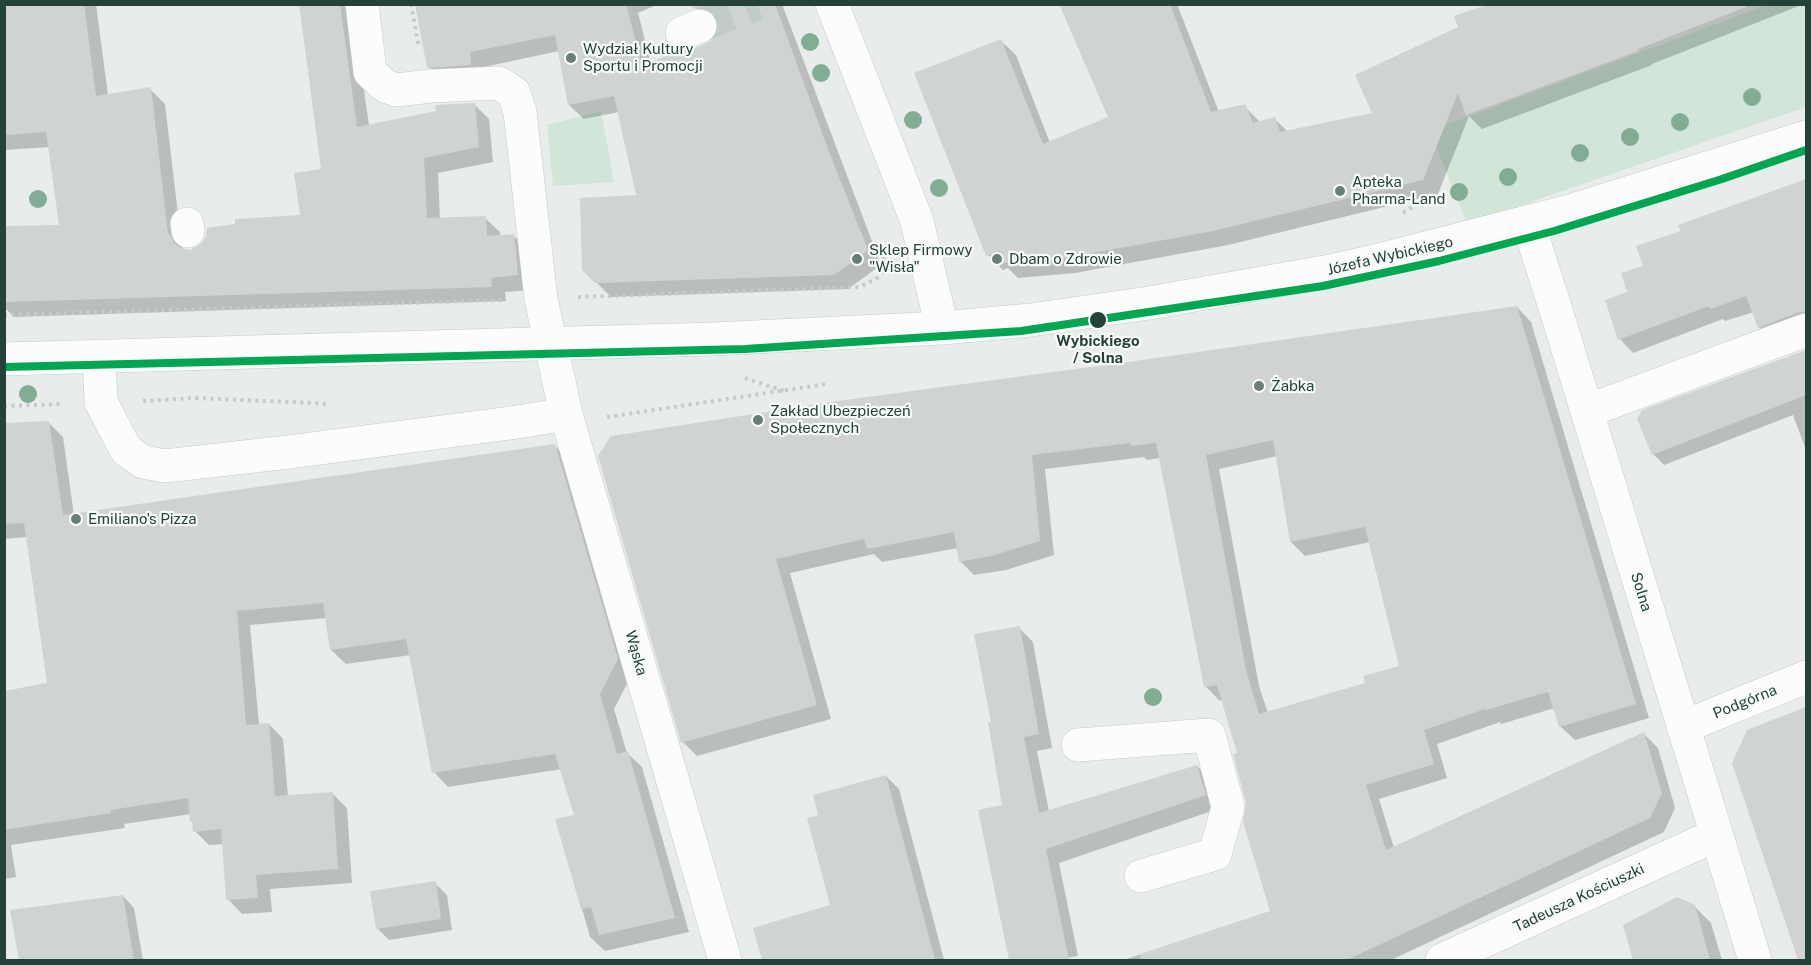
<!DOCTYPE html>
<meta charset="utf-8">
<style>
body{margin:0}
#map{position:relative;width:1811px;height:965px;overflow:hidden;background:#e8edeb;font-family:"Public Sans",sans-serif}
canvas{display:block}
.frame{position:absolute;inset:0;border:6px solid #24423a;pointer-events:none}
</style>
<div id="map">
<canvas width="1811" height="965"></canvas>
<div class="frame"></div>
</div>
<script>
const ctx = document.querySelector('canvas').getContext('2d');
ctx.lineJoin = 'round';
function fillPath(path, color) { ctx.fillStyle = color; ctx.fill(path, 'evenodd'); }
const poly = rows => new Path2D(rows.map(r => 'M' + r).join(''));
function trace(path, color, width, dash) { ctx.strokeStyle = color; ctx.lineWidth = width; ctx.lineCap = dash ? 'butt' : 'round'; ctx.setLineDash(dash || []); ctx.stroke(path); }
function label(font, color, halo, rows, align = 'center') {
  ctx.font = font + ' "Public Sans",sans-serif'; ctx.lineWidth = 4.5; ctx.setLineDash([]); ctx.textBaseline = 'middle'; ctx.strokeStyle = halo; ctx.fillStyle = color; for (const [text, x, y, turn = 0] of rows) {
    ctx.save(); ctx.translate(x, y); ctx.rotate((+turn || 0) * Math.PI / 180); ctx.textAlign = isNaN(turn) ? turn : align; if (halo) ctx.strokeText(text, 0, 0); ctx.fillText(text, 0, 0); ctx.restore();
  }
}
const green = poly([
 [1767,5,1806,5,1806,107,1467,224,1430,131],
 [601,111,614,182,553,186,547,125]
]);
const shadow = poly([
 [4,4,96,4,108,95,150,89,165,104,182,248,184,250,191,251,302,216,322,170,300,4,352,4,369,126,474,104,489,119,493,162,438,173,440,219,485,218,500,232,500,237,514,236,528,251,532,290,505,292,506,301,14,317,4,307,4,228,61,227,50,147,4,150],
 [416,4,659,4,638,13,651,64,689,52,715,39,720,28,719,22,709,22,693,4,782,4,881,265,848,289,611,297,583,269,638,197,619,112,584,119,569,105,559,51,484,67,443,81,429,67],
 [1061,4,1177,4,1219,112,1244,106,1260,122,1275,119,1288,132,1374,115,1460,28,1493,4,1804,4,1652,64,1652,65,1482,129,1469,116,1438,194,1228,245,1075,273,1018,278,1008,268,1003,270,988,255,1001,41,1016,55,1050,143,1110,118],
 [1806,181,1806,328,1773,340,1759,327,1754,312,1725,321,1723,319,1633,353,1620,339,1629,293,1644,267,1683,232,1680,225],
 [1517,307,1531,322,1649,718,1575,740,1560,726,1555,708,1501,724,1500,722,1437,744,1447,778,1379,799,1394,848,1644,734,1658,748,1675,808,1664,832,1391,960,1123,960,1272,912,1239,754,1223,700,1220,701,1205,686,1160,458,1147,460,1144,457,1045,469,1054,555,1006,570,974,575,960,561,958,548,882,562,874,554,790,573,831,719,697,756,683,742,646,611,1135,363],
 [1277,456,1291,542,1305,556,1370,542,1401,667,1367,684,1268,713,1259,686,1219,469],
 [1806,351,1806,450,1793,415,1664,465,1653,454,1643,412],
 [48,422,63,437,74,515,555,446,569,461,632,674,614,709,627,753,642,767,689,932,605,951,590,937,557,820,575,816,562,769,448,787,434,772,411,655,346,664,331,650,327,618,250,625,259,725,269,724,283,739,288,796,332,793,347,808,352,883,270,889,272,912,242,914,228,899,224,844,209,845,195,831,191,814,124,824,125,828,11,845,16,877,4,879,4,692,49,685,27,537,4,539,4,424],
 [1019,628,1033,642,1052,748,1037,751,1049,811,1197,766,1211,780,1218,809,1059,863,1078,956,1054,960,1016,960,1009,953,1004,806,993,723],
 [1793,714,1806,728,1806,960,1799,960,1734,763],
 [886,776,899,789,944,960,763,960,755,929,832,906,820,816],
 [435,883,447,895,452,930,389,940,377,928],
 [123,896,134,908,143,960,20,960,12,911],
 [1694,906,1711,923,1722,960,1635,960,1625,925]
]);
const building = poly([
 [4,4,84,4,96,96,151,87,168,234,169,233,174,243,181,248,190,250,200,245,206,237,207,228,235,224,235,219,300,215,294,173,321,169,299,4,340,4,357,127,436,111,435,105,475,103,479,147,424,158,427,218,486,216,487,236,514,234,518,275,491,278,492,287,4,302,4,226,59,225,46,132,4,135],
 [415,4,626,4,642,66,678,51,689,50,707,43,714,38,719,28,717,19,711,11,702,7,693,9,692,4,775,4,829,152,868,250,834,275,595,283,582,270,580,198,636,195,614,96,568,105,555,35,470,52,471,65,427,68],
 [1059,4,1170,4,1211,112,1245,104,1253,123,1275,117,1280,132,1372,113,1355,75,1458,27,1454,16,1489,4,1745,4,1746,7,1638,49,1638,51,1466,115,1458,93,1423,180,1213,231,1060,259,1002,263,1000,251,986,256,914,73,1001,39,1043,144,1108,117],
 [1806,179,1806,312,1799,312,1758,328,1746,296,1711,309,1709,306,1618,340,1605,300,1627,292,1621,273,1643,266,1636,246,1681,231,1678,225],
 [1517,306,1636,704,1559,727,1548,692,1486,710,1485,709,1424,730,1434,764,1366,785,1386,850,1644,732,1662,793,1650,818,1347,960,1141,960,1140,954,1270,911,1243,822,1246,803,1233,754,1237,753,1217,685,1204,687,1156,443,1131,446,1130,443,1032,455,1040,541,991,556,959,562,954,532,867,549,864,539,776,559,817,705,681,743,598,456,611,436,838,401,1135,361],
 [1273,440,1290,542,1365,527,1399,666,1363,676,1365,683,1259,714,1246,670,1206,455],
 [1806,350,1806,395,1652,455,1637,419,1642,410],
 [49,421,63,515,555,444,618,659,600,694,617,754,628,751,675,918,599,935,591,907,581,909,555,819,574,815,555,754,432,773,406,639,330,650,323,603,237,611,246,725,269,723,275,796,333,792,338,869,256,875,258,898,226,900,221,829,193,832,192,821,190,822,188,798,110,810,111,813,4,830,4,691,47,683,24,523,4,524,4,423],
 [1020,626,1039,734,1024,737,1039,813,1197,765,1206,795,1046,849,1069,960,1009,960,978,810,1002,805,988,722,991,722,974,634],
 [1806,707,1806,960,1798,960,1732,763,1747,730],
 [886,775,935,960,762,960,753,928,830,905,807,818,818,815,813,795],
 [436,881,441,919,376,929,370,891],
 [123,895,134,960,19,960,10,910],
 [1677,897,1695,905,1710,960,1633,960,1623,925]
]);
const minorTunnel = poly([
 [700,26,757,4]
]);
const path = poly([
 [411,4,419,48],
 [1403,213,1420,202],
 [578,297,859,287,876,279,882,273,884,257],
 [4,315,505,300],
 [745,378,784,391],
 [143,401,194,398,315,403,330,405],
 [4,406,64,404],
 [607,417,827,384]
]);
const minor = poly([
 [362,4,370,72,385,86,397,90,431,86,499,83,514,93,520,112,541,299,566,414,725,960],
 [832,4,917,221,942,328],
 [682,33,700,26],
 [1528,223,1555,307,1755,960],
 [187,224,188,231],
 [99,357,101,402,126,450,143,462,165,466,289,452,518,422,566,414],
 [4,359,713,339,942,328,1031,320,1149,303,1330,271,1383,259,1570,211,1806,137],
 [1587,411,1806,330],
 [1683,727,1806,677],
 [1078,745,1209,735,1228,807,1215,854,1141,876],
 [1442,960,1716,835]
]);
const tram1 = poly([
 [4,367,745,349,1021,331,1323,286,1439,261,1554,231,1722,179,1806,150]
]);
const trees = [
 [810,42],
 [821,73],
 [1752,97],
 [913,120],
 [1680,122],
 [1630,137],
 [1580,153],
 [1508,177],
 [939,188],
 [1459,192],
 [38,199],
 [28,394],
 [1153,697]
];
const markers = [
 [571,58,6,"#697e78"],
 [1340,191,6,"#697e78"],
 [857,259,6,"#697e78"],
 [997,259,6,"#697e78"],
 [1098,320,9,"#24423a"],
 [1259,386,6,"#697e78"],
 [758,420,6,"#697e78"],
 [76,519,6,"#697e78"]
];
const poiNames = [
 ["Wydział Kultury",583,49],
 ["Sportu i Promocji",583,66],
 ["Apteka",1352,182],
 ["Pharma-Land",1352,199],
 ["Sklep Firmowy",869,250],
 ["\"Wisła\"",869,267],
 ["Dbam o Zdrowie",1009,259],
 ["Żabka",1271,386],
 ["Zakład Ubezpieczeń",770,411],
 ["Społecznych",770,428],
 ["Emiliano's Pizza",88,519]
];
const streetNames = [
 ["Józefa Wybickiego",1390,256,-13],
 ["Solna",1641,592,73],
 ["Wąska",636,653,74],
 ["Podgórna",1745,702,-22],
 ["Tadeusza Kościuszki",1579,898,-25]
];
const stopNames = [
 ["Wybickiego",1098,341],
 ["/ Solna",1098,358]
];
fillPath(green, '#d1e6d8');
fillPath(shadow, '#0003');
fillPath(building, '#cfd4d2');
trace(minorTunnel, '#c1cbc8', 33, [33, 16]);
trace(minor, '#c5cac8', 34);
trace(path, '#c3ccca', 4, [3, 4.5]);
trace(minor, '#fcfcfc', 33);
trace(tram1, '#00a651', 8);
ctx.fillStyle = '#81ae93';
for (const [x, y] of trees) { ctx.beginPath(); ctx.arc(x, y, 9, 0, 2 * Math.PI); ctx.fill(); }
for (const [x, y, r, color] of markers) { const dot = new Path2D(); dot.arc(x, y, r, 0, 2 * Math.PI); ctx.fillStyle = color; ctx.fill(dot); trace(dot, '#f7fbf9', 2); }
label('15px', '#24423a', '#f7fbf9', poiNames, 'left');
label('15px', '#24423a', '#f7fbf9', streetNames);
label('bold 15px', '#24423a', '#f7fbf9', stopNames);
</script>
